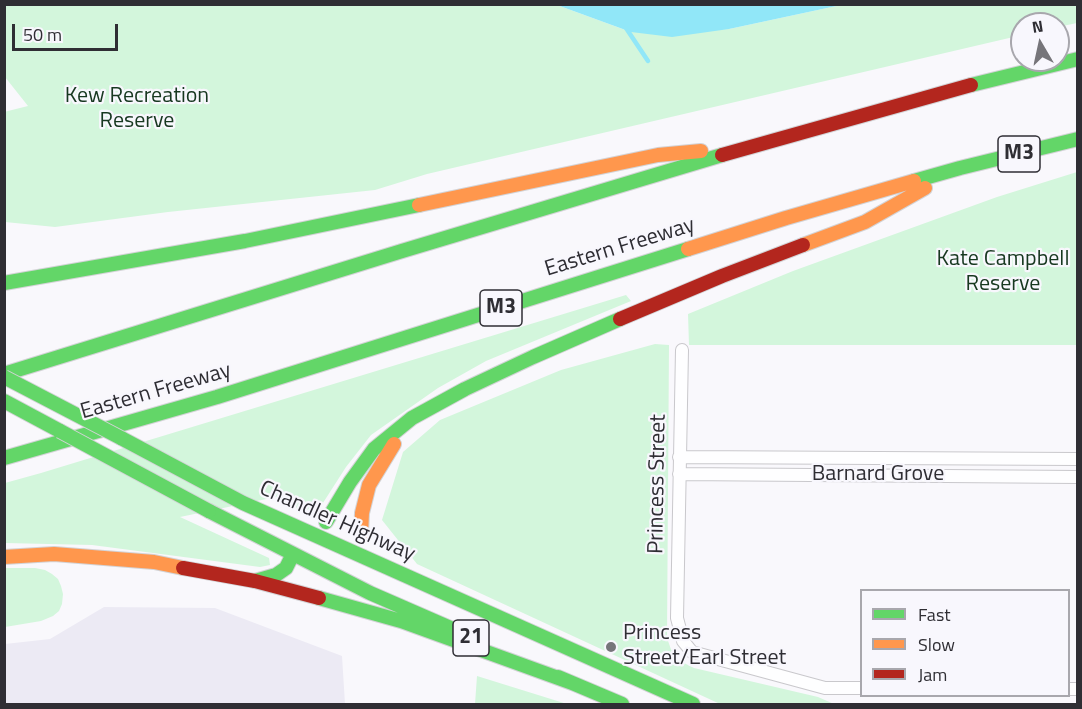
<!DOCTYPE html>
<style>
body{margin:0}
#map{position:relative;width:1082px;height:709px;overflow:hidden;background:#f9f8fc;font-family:"Titillium Web",sans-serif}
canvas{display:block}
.frame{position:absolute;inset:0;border:6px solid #2f2e34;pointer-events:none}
.legend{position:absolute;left:860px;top:589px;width:210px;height:108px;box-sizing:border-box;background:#f8f7fd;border:2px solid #a8a7ad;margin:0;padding:8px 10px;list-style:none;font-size:18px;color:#2f2e34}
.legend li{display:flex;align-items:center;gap:12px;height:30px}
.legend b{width:30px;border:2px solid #a8a7ad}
.north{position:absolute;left:1010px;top:12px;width:60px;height:60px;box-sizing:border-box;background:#f8f7fd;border:2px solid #a8a7ad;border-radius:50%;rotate:351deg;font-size:16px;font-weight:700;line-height:24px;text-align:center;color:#2f2e34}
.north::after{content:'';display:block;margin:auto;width:21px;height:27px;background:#76757a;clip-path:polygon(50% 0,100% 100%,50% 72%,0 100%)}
.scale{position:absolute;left:12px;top:24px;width:106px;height:27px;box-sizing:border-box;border:3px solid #2f2e34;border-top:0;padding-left:8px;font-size:18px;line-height:21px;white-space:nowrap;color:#2f2e34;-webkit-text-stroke:4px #f8f7fd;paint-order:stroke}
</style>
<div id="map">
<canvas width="1082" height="709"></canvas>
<div class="frame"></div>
<ul class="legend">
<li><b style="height:8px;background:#63d668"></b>Fast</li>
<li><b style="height:8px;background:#ff974d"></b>Slow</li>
<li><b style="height:8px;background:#b3261e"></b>Jam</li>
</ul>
<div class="north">N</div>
<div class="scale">50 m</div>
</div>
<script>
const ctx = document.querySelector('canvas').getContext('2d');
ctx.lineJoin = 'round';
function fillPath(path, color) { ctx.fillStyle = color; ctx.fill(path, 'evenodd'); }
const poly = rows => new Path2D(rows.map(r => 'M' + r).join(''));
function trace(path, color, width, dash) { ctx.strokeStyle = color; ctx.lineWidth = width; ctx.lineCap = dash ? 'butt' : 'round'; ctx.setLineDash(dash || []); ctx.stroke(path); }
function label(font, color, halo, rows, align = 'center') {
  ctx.font = font + ' "Titillium Web",sans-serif'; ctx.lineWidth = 4.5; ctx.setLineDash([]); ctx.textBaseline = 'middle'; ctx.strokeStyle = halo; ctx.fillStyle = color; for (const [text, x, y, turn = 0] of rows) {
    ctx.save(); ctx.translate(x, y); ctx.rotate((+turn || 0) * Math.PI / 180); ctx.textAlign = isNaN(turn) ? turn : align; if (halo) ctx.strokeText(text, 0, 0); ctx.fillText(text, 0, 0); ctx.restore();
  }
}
const built = poly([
 [104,607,215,608,342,656,345,704,5,704,5,644,50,639]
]);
const green = poly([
 [5,5,557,5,631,32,729,29,841,5,1077,5,1077,23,1058,27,1058,24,1022,24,1022,35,427,174,375,190,168,212,55,227,5,222,4,112,28,106,5,77],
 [1077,172,1077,345,689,345,688,314,793,271,997,197],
 [626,295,631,301,486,361,438,388,371,435,346,467,321,506,303,511,276,497,180,517,269,558,270,565,260,567,92,545,5,543,5,483,41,473],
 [655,344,669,345,667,638,674,658,694,668,818,697,834,704,720,704,417,564,382,520,403,452,440,420,561,370],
 [5,568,35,568,45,570,52,574,58,579,61,586,63,594,62,604,59,611,53,616,41,621,5,627],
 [477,676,567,704,475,704]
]);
const water = poly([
 [557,5,841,5,729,29,672,37,631,32]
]);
const stream = poly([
 [626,28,648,61]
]);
const street = poly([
 [682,350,677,618,683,641,692,652,825,688,862,688],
 [679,457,1078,459],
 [679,474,1078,477],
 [1068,689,1078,689]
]);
const fast = poly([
 [971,85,1078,59],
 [914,181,960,168,1078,139],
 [4,283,245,241,419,205],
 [4,374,402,251,722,155],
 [4,401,60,431],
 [121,438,243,503,693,704],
 [4,458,217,397,688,249],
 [209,511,370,593,455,630],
 [326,522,350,482,374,449,412,418,465,389,533,357,620,319],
 [255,581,276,575,286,568,293,554],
 [319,598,401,621,572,683],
 [558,677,622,704]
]);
const slow = poly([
 [419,205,658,155,701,151],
 [803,245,865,222,925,188],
 [688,249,786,218,914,181],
 [361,534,362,513,369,485,394,444],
 [4,557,54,554,154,562,183,568]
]);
const jam = poly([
 [722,155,971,85],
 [620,319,722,276,803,245],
 [183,568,255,581,319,598]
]);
const fastBridge = poly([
 [4,377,121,438],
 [60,431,209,511]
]);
const markers = [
 [611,647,6,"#76757a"]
];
const shields = [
 [1019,154,42],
 [501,308,42],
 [471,638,36]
];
const shieldNames = [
 ["M3",1019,154],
 ["M3",501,308],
 ["21",471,638]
];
const parkNames = [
 ["Kew Recreation",137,97],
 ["Reserve",137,122],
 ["Kate Campbell",1003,260],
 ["Reserve",1003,285]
];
const streetNames = [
 ["Eastern Freeway",620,248,-17],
 ["Eastern Freeway",156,392,-16],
 ["Barnard Grove",878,475],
 ["Princess Street",658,484,-89],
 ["Chandler Highway",337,522,24]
];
const poiNames = [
 ["Princess",623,634],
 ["Street/Earl Street",623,659]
];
fillPath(built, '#eceaf4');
fillPath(green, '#d3f6dc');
fillPath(water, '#91e7f8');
trace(stream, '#91e7f8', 4.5);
trace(street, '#c9c8cc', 14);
trace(fast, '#d3d3d6', 16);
trace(slow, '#d3d3d6', 16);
trace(jam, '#d3d3d6', 16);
trace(street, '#fefeff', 12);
trace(fast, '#63d668', 14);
trace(slow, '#ff974d', 14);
trace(jam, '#b3261e', 14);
trace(fastBridge, '#d3d3d6', 16, []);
trace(fastBridge, '#63d668', 14);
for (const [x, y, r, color] of markers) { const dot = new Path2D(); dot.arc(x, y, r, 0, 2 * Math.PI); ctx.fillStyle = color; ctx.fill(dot); trace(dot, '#f8f7fd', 2); }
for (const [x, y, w] of shields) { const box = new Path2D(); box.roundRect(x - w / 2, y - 18, w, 36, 4.5); ctx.fillStyle = '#f8f7fd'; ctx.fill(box); trace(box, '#2f2e34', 1.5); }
label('bold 21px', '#2f2e34', null, shieldNames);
label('22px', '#173820', '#f8f7fd', parkNames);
label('22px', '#2f2e34', '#f8f7fd', streetNames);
label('22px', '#2f2e34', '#f8f7fd', poiNames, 'left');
</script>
